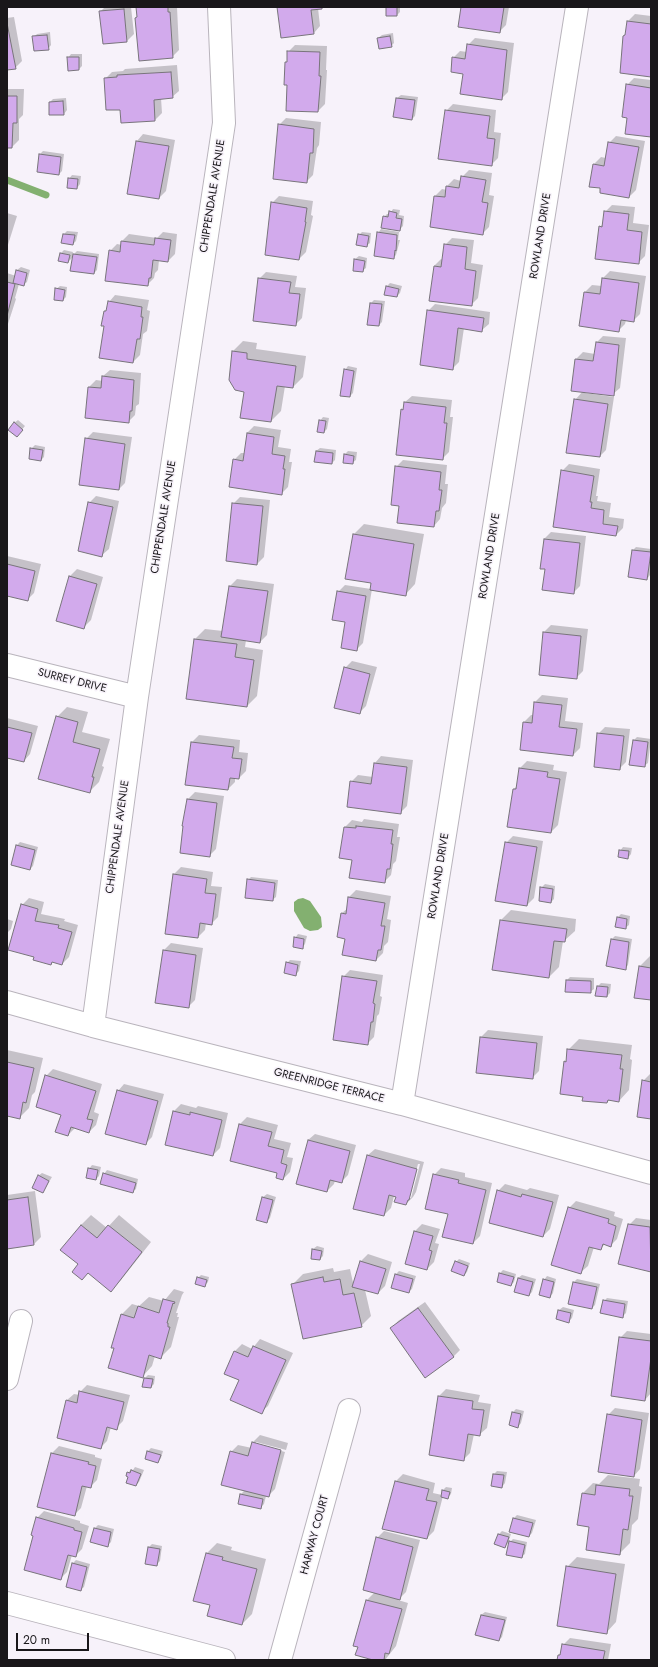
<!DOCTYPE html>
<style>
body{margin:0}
#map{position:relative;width:658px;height:1667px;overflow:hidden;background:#f7f2fa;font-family:Jost,sans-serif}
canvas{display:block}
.frame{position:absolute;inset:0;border:8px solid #19171a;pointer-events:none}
.scale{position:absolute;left:16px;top:1633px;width:73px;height:18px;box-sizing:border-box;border:2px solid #19171a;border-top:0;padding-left:5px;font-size:12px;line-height:14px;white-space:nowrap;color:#19171a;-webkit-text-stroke:3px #f7f2fa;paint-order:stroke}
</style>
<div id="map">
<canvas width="658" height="1667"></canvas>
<div class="frame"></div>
<div class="scale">20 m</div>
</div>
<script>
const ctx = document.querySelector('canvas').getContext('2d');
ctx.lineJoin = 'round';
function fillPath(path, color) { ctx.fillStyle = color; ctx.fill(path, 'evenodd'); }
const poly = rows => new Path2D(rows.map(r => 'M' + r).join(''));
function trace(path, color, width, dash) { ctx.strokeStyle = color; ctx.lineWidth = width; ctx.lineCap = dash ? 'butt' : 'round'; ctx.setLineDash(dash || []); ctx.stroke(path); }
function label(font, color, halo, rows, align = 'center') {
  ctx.font = font + ' Jost,sans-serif'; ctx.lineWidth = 3; ctx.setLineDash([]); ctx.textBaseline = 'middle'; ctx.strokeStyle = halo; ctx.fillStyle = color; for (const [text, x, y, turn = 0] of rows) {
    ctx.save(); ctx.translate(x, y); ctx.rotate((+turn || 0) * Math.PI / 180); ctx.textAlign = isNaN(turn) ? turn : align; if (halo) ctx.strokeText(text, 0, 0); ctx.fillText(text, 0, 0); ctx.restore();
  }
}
const water = poly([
 [303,898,310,901,321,917,322,927,318,930,310,931,304,928,294,911,294,902,298,899]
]);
const shadow = poly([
 [105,7,131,7,134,34,127,41,101,11],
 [137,7,177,7,179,50,172,57,138,17],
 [278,7,323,7,318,8,320,26,314,33],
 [387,7,400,7,400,12,397,15],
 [462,7,509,7,506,25,499,32],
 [635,14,651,16,651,76,621,72,624,35,627,33,628,21],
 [14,17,22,61,15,68,7,69,7,18],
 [50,32,51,45,48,49,34,37,37,34],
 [393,33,394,43,391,46,378,38,382,35],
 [475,38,514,43,508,92,502,98,464,73,453,58,460,51,467,52,468,45],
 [295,45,327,46,326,70,327,70,325,104,318,111,288,84,286,63,288,60,288,52],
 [71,54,82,54,82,66,79,69,68,58],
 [177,65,179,91,172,97,161,98,162,113,155,120,121,109,105,79,112,72,123,71,125,69],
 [634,78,651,80,651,136,628,117,627,85],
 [7,89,24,89,23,115,19,119,19,140,12,147,7,147],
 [401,95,418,97,415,116,412,119,394,116,397,98],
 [66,98,67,110,64,114,50,102,53,99],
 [453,104,496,110,494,132,501,133,498,158,491,165,446,111],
 [286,118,321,122,319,145,317,148,313,175,306,182,279,125],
 [143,134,175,140,166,191,159,198,137,141],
 [616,136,645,141,636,190,629,197,602,187,594,164,601,157,606,158,609,143],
 [43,151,64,154,62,171,59,174,40,154],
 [469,170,492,173,489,195,494,196,489,227,482,234,431,227,435,196,442,189,447,190,447,186,454,179,461,181,462,177],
 [72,175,81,176,80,184,77,188,69,179],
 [279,196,313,201,311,215,313,216,306,252,299,259,272,203],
 [612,205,635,207,633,223,649,225,645,256,638,263,600,227,604,223,605,212],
 [393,209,400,210,399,215,404,216,403,226,399,230,384,217,387,214,390,214],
 [7,213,17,216,7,248],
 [381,229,399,232,398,240,400,240,396,255,393,258,378,233],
 [67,231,78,232,76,241,73,244,64,234],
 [163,232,177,234,175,254,168,261,159,260,158,270,155,273,154,278,147,285,110,251,117,244,122,245,122,241,129,234,157,238],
 [362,232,371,233,370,243,366,246,359,235],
 [452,238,474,240,471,263,483,265,478,298,471,305,434,266,441,259,443,260,445,245],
 [64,250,73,252,72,256,77,251,99,254,97,270,94,273,74,256,68,262,59,260,61,253],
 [359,256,367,258,366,268,362,271,355,259],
 [21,267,30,270,27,282,23,285,19,284,15,298,16,299,7,327,7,273,16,276,17,270],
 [610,271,646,276,640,314,633,321,626,320,625,324,618,331,580,325,585,292,592,285,602,286,603,278],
 [266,272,297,276,295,287,306,288,302,318,295,325,259,279],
 [390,283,402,286,400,293,397,296,387,286],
 [60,286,67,287,66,297,63,300,56,289],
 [115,295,149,300,147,310,150,311,147,331,143,334,140,355,133,362,105,326,105,311,108,309,109,302],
 [374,300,385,301,382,322,379,325,368,324,371,303],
 [435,304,490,312,489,324,482,330,464,328,459,362,452,369,428,311],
 [603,336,626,338,620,388,613,394,585,391,585,393,614,397,606,450,600,456,575,400,583,391,576,359,583,352,595,354,596,343],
 [243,341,257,343,256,349,306,356,303,377,293,387,285,386,281,411,271,421,245,391,230,380,233,351],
 [348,366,357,368,353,393,350,396,345,370],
 [110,370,141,373,139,404,136,406,135,415,128,422,89,387,96,380,103,381,103,376],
 [412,396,452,400,450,417,453,417,449,452,442,459,402,410,404,407,405,402],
 [323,417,329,418,327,429,324,432,320,421],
 [18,420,25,426,20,432,14,423],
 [254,426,281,430,278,447,291,449,289,462,292,462,288,487,281,494,234,460,241,453,245,453,247,433],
 [93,432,132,437,125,483,119,489,86,439],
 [35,445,45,447,44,457,41,460,31,449],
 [320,448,336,450,335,460,332,463,315,461,316,451],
 [348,451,357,452,356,460,352,463,345,454],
 [403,460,447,465,445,484,448,484,446,503,442,508,440,519,434,526,400,505,396,467],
 [569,464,600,469,596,496,598,496,597,501,611,503,609,517,624,519,623,528,616,535,554,527,562,471],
 [96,496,119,501,109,549,102,555,89,503],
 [240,497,270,500,264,557,257,564,233,504],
 [364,524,424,534,415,584,405,595,372,589,363,643,356,650,346,622,338,592,345,585,371,589,372,583,354,534],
 [551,532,586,536,580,586,573,593,546,568,541,568,544,539],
 [636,547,651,549,650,575,647,579,633,550],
 [7,556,41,564,34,593,27,600,9,595,7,600],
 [77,569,103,577,91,620,84,627,58,620,70,576],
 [237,579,274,584,267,635,260,642,246,640,245,647,263,650,257,696,247,706,195,639,205,629,223,631,230,586],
 [551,625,588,629,583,671,576,678,544,632],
 [352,661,377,667,366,706,359,713,345,668],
 [542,695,568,698,565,721,583,723,580,748,573,755,521,749,524,722,531,715,533,715,535,702],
 [67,707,88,712,82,732,110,739,102,766,104,767,99,782,89,792,57,717],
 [7,718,38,726,30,754,24,761,7,757],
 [605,727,630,729,626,762,619,769,598,734],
 [199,735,240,740,239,752,248,753,246,771,239,778,235,778,235,782,228,789,192,742],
 [637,737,651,739,648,763,644,766,634,740],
 [381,756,413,760,407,806,400,813,351,782,358,775,373,777,375,763],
 [527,761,554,765,553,770,567,772,558,825,551,832,514,789,518,785,520,768],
 [195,792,224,796,216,849,209,856,188,799],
 [364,819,399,824,397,837,400,837,396,861,393,864,391,875,384,882,353,860,340,858,345,827,352,820,362,822],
 [513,836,543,841,534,898,527,905,506,843],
 [20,842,38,847,33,866,30,869,17,845],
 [623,847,632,848,631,854,628,858,620,851],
 [181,867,213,872,211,886,222,887,218,917,211,924,206,923,205,930,198,937,174,874],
 [251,877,278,880,276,897,272,900,248,880],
 [545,884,555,886,554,899,551,902,541,888],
 [356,890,391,896,387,919,391,920,388,942,384,946,383,953,376,960,346,938,342,913,348,908,349,897],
 [29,898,44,902,41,914,65,919,64,921,78,925,69,957,62,964,53,961,51,964,22,905],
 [511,910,576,919,575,931,564,941,563,941,559,967,549,977,501,920],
 [621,914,630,916,629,925,625,928,618,917],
 [7,919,13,921,11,929,8,932],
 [298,934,307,936,305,944,302,948,295,938],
 [615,936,632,939,628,965,625,969,607,965,612,939],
 [171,943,203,948,195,1000,188,1007,157,1002,164,950],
 [650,956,651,956,651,999,640,966],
 [290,960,301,961,299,971,296,974,287,963],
 [350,970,383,975,380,996,382,997,379,1014,377,1016,374,1037,367,1044,343,977],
 [570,977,594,978,594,989,590,992,566,991,567,980],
 [601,983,611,984,610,993,607,996,596,995,598,986],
 [488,1030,543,1036,539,1071,532,1078,477,1072,481,1037],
 [579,1039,632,1045,630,1059,632,1060,629,1090,619,1101,610,1100,607,1102,584,1096,565,1062,567,1059,568,1050],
 [7,1050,43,1058,35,1092,32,1095,29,1108,19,1118,7,1116],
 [53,1069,102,1084,94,1112,99,1114,96,1125,89,1132,75,1128,68,1135,62,1114,46,1076],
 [650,1074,651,1074,651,1118,643,1081],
 [124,1084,164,1094,152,1137,145,1144,118,1091],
 [181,1104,196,1108,198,1106,228,1113,220,1148,213,1155,166,1144,174,1111],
 [247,1117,278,1125,274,1139,291,1143,287,1157,293,1158,290,1172,283,1179,240,1124],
 [315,1134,356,1145,348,1175,341,1182,335,1180,334,1184,327,1191,308,1140],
 [375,1149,424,1162,416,1192,413,1197,406,1204,394,1196,391,1208,384,1215,368,1155],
 [418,1164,420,1164,411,1198,409,1198],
 [92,1165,101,1167,99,1176,96,1179,89,1169],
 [441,1168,465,1173,465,1177,492,1183,480,1236,473,1243,449,1213,434,1175],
 [107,1170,138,1179,136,1189,132,1192,104,1174],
 [42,1173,52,1177,43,1192,38,1176],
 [505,1184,527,1190,530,1188,559,1195,550,1229,543,1236,498,1191],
 [35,1191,41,1237,34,1244,7,1248,7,1195],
 [267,1194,276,1197,270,1218,266,1222,263,1197],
 [576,1201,615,1212,614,1216,623,1219,617,1239,610,1246,605,1244,600,1249,594,1247,588,1266,581,1272,569,1208],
 [91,1215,107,1228,119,1215,151,1242,121,1280,111,1290,80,1264,81,1225],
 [636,1218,651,1220,650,1271,629,1225],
 [422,1224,440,1229,435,1243,439,1244,434,1262,427,1269,406,1263,415,1231],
 [317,1246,324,1248,323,1256,320,1259,312,1258,313,1249],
 [368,1254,392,1262,385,1286,378,1293,365,1290,371,1316,361,1326,292,1285,303,1274,333,1268,334,1272,350,1269,354,1287,361,1261],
 [459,1259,470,1263,467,1272,464,1275,456,1262],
 [503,1270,516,1274,514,1282,511,1285,498,1281,500,1273],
 [399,1271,416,1276,412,1289,408,1292,396,1274],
 [201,1275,209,1277,208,1282,204,1286,198,1278],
 [522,1275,536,1279,532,1292,529,1295,518,1278],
 [547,1276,556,1279,553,1293,550,1297,544,1280],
 [577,1279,600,1284,595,1305,592,1308,569,1303,574,1282],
 [174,1289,184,1292,182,1295,176,1313,178,1313,177,1317,179,1317,171,1347,161,1357,155,1356,152,1366,142,1377,115,1348,122,1314,132,1304,139,1306,149,1297,164,1301],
 [607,1298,628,1301,626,1313,623,1316,604,1301],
 [425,1302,460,1350,453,1357,392,1328,398,1321],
 [563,1307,574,1310,572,1318,569,1321,557,1318,559,1310],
 [627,1331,651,1334,651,1393,645,1400,620,1338],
 [260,1339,293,1353,268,1406,261,1412,240,1379,225,1373,235,1351,242,1344,252,1349],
 [148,1375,155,1376,154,1384,151,1387,144,1379],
 [87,1385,130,1395,123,1421,116,1428,111,1427,107,1441,100,1448,67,1400,74,1394,80,1395,80,1392],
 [446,1389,480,1395,478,1402,491,1404,487,1428,480,1434,474,1434,470,1453,463,1460,439,1396],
 [615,1408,649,1413,640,1469,634,1476,608,1415],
 [516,1409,524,1411,521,1423,518,1427,513,1412],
 [260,1435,288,1443,286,1450,256,1442,256,1444,285,1452,275,1489,268,1496,266,1496,264,1504,260,1508,241,1494,245,1490,231,1452,238,1445,252,1448,253,1442],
 [59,1446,95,1455,95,1457,102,1459,97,1480,90,1487,87,1486,81,1508,74,1515,39,1506,52,1453],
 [151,1448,163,1451,161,1458,158,1462,148,1451],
 [135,1467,144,1470,139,1482,136,1485,130,1476,127,1475,131,1469,133,1470],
 [497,1471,507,1472,505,1483,502,1487,494,1474],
 [403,1474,435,1483,433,1493,442,1495,443,1490,446,1487,452,1488,451,1494,448,1497,443,1496,434,1531,427,1538,396,1481],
 [608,1475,640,1479,639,1486,642,1487,638,1519,632,1525,630,1543,620,1553,590,1526,578,1524,583,1493,593,1483,599,1484],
 [44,1511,80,1521,80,1523,89,1526,82,1549,75,1556,72,1555,67,1572,60,1579,34,1535,37,1518],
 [517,1515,536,1520,532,1533,529,1536,510,1531,514,1518],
 [98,1525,114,1529,111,1542,107,1546,95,1528],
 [384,1531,420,1540,406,1592,398,1600,408,1603,396,1646,385,1660,377,1660,359,1646,355,1645,367,1600,375,1592,377,1538],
 [502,1531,511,1534,508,1543,505,1547,496,1544,499,1534],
 [513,1539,527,1542,525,1554,521,1557,510,1542],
 [217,1543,232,1547,231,1550,266,1559,252,1614,242,1624,211,1604,207,1553],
 [152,1544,162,1546,160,1561,156,1565,149,1547],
 [577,1557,625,1564,616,1622,606,1633,567,1567],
 [76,1560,90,1564,84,1587,80,1590,73,1563],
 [485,1612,507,1617,502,1637,499,1640,476,1635,481,1615],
 [570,1638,611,1644,608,1660,558,1660,559,1655,562,1652,563,1645]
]);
const stream = poly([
 [7,180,46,195]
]);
const building = poly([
 [136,7,168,7,168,12,170,12,173,58,139,61,135,18,137,17,136,7],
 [277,7,322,7,322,9,311,10,314,34,281,38,277,7],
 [386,7,397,7,397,16,386,16,386,7],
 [461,7,504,7,500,33,458,27,461,7],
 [124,9,127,42,103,44,99,11,124,9],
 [627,21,651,24,651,77,620,73,623,36,625,35,627,21],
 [7,23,16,69,7,70,7,23],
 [47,35,49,50,34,51,32,36,47,35],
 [390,36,392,47,379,49,377,38,390,36],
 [467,44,507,50,502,100,460,94,463,74,451,72,452,57,465,59,467,44],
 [287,51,320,52,319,76,321,76,318,112,286,111,287,85,284,85,285,62,287,62,287,51],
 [67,57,79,57,79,70,68,71,67,57],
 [171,72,173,98,154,100,155,121,121,123,120,110,106,110,104,78,117,77,117,75,171,72],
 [626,84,651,88,651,137,625,134,627,118,622,117,626,84],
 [7,96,17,96,17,123,13,123,12,148,7,148,7,96],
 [396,98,415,100,412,120,393,117,396,98],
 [63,101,64,115,49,115,49,102,63,101],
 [445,110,490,116,487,138,495,139,492,166,438,159,445,110],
 [278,124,314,129,313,153,310,153,307,183,273,179,278,124],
 [136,141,169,146,159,199,127,194,136,141],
 [608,142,639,147,629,198,600,193,600,188,589,187,593,164,604,166,608,142],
 [39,154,61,157,59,175,37,172,39,154],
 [461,176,486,180,482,202,488,203,483,235,430,227,434,196,445,197,446,186,459,188,461,176],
 [68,178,78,179,77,189,67,188,68,178],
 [271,202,307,208,305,222,306,222,299,260,265,255,271,202],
 [389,211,397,213,396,218,402,219,400,231,381,228,383,216,388,217,389,211],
 [604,211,629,214,627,230,642,232,639,264,595,259,599,226,602,227,604,211],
 [377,232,397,235,396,251,395,250,394,259,374,256,377,232],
 [63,234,75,235,73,245,61,243,63,234],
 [358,234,369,236,367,247,356,245,358,234],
 [155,238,171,240,168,262,153,260,151,278,149,278,148,286,105,281,109,250,120,252,121,241,154,245,155,238],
 [444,244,467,247,465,269,476,271,472,306,429,301,434,266,441,267,444,244],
 [60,253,70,255,68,263,58,261,60,253],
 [73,254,97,257,94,274,70,271,73,254],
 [354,259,365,261,363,272,353,271,354,259],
 [16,270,27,273,24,286,13,283,16,270],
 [258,278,291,282,289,293,300,294,296,326,253,321,258,278],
 [602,278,639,283,634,322,621,320,619,332,579,326,584,292,600,294,602,278],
 [7,282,15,284,7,316,7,282],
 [386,286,399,289,397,297,384,295,386,286],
 [55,288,65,290,63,301,54,300,55,288],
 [108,301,142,307,141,317,143,317,140,339,137,339,133,363,99,358,104,326,101,326,104,311,106,311,108,301],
 [370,303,382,304,379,326,367,325,370,303],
 [427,310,484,318,482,332,458,328,453,370,420,365,427,310],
 [596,342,619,345,614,396,571,391,575,359,593,361,596,342],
 [232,351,247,353,247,359,296,366,293,388,277,386,271,422,240,418,244,392,235,390,229,380,232,351],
 [344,369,354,371,350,397,340,396,344,369],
 [102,376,134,380,132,411,130,411,129,423,85,418,88,387,101,388,102,376],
 [574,399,608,404,600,457,566,453,574,399],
 [404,402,446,407,444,423,447,423,443,460,396,455,401,409,403,410,404,402],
 [319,420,326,421,324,433,317,432,319,420],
 [14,422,23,430,17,437,8,430,14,422],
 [247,433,274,437,272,454,285,456,283,469,285,469,282,495,229,487,233,459,243,461,247,433],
 [85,438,125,444,119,490,79,485,85,438],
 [30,448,43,450,41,461,29,459,30,448],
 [316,451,333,453,332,464,314,462,316,451],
 [344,454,354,456,353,464,343,463,344,454],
 [395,466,441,472,439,490,442,490,439,511,436,511,434,527,397,523,399,506,391,505,395,466],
 [561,470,594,476,590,502,592,502,591,508,604,510,603,524,618,526,616,536,553,527,561,470],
 [88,502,113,507,102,557,78,551,88,502],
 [232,503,263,506,257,565,226,561,232,503],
 [353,534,414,544,406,596,370,590,371,583,345,579,353,534],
 [544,539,580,543,574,594,542,590,545,569,540,569,544,539],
 [632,550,651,552,647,580,628,577,632,550],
 [7,564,35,571,28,601,7,596,7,564],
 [69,576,97,584,84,629,56,621,69,576],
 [229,586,268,591,260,643,221,637,229,586],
 [337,591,366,596,357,651,341,648,345,622,332,620,337,591],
 [543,632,581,636,577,679,539,675,543,632],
 [194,639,237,644,235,657,254,660,247,707,186,699,194,639],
 [344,667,370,674,360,714,334,708,344,667],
 [534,702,562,705,559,727,577,729,573,756,520,750,523,722,532,723,534,702],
 [56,716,78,722,73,742,100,749,92,777,94,777,90,793,38,779,56,716],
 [7,727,32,733,24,762,7,758,7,727],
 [597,733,624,736,620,770,594,767,597,733],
 [633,740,648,742,645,767,629,765,633,740],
 [191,742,234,747,232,758,242,759,239,779,230,778,228,790,185,785,191,742],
 [374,763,407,767,401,814,347,807,350,781,371,784,374,763],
 [519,768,548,772,547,777,560,779,551,833,507,827,513,789,516,789,519,768],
 [187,799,217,803,210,857,180,853,183,826,182,826,187,799],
 [356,826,393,830,391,844,393,844,390,869,387,869,385,883,349,878,352,860,339,858,344,827,356,828,356,826],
 [505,842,537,847,527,906,495,901,505,842],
 [16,845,35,850,30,870,11,865,16,845],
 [619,850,629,851,628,859,618,857,619,850],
 [173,874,207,879,205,893,216,894,212,925,200,923,198,938,165,934,173,874],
 [247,879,275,883,273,901,245,898,247,879],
 [540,887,553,889,551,903,539,901,540,887],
 [348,897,385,903,381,926,385,926,381,950,378,950,376,961,342,955,345,939,337,937,341,913,346,914,348,897],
 [21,904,38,909,35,921,59,925,58,928,72,932,62,965,52,962,51,965,33,960,34,957,8,950,21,904],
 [617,917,627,919,626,929,615,927,617,917],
 [500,920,567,929,565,942,554,941,549,978,492,970,500,920],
 [294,937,304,939,303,949,293,947,294,937],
 [611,939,629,942,626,970,606,966,611,939],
 [163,950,196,955,189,1008,155,1003,163,950],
 [286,962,298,965,296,976,284,973,286,962],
 [639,966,651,968,651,1000,634,998,639,966],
 [342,976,377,981,373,1003,375,1004,373,1022,371,1022,368,1045,333,1040,342,976],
 [566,980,591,981,591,993,565,992,566,980],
 [597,986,608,987,607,997,595,996,597,986],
 [480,1037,537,1043,533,1079,476,1073,480,1037],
 [567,1049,622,1055,620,1069,623,1069,619,1102,608,1100,607,1103,582,1101,583,1097,560,1094,564,1061,566,1062,567,1049],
 [7,1062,34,1068,26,1103,23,1102,20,1119,7,1116,7,1062],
 [45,1075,96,1091,87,1119,93,1120,89,1133,71,1127,68,1136,55,1132,61,1115,36,1107,45,1075],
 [642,1080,651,1082,651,1119,637,1117,642,1080],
 [117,1090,158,1101,146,1145,105,1134,117,1090],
 [173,1111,190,1115,190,1112,222,1120,213,1156,165,1145,173,1111],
 [239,1124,272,1132,268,1146,284,1150,281,1163,287,1165,283,1180,276,1178,277,1173,230,1161,239,1124],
 [308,1140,350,1151,342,1183,330,1180,327,1192,296,1184,308,1140],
 [367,1155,417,1169,409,1200,408,1200,406,1205,394,1202,396,1197,389,1195,384,1216,353,1209,367,1155],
 [88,1168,98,1170,96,1180,86,1178,88,1168],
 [103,1173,136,1183,133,1193,100,1184,103,1173],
 [433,1174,459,1180,458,1183,486,1190,473,1244,442,1237,448,1214,425,1209,433,1174],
 [38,1175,49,1181,43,1193,32,1188,38,1175],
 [497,1190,521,1197,522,1194,553,1202,543,1237,489,1223,497,1190],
 [28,1197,34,1245,7,1249,7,1200,28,1197],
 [262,1197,273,1200,267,1223,256,1220,262,1197],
 [568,1207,609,1219,608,1223,616,1226,611,1247,603,1244,601,1250,589,1247,581,1274,551,1265,568,1207],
 [628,1224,650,1227,651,1272,618,1264,628,1224],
 [81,1225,97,1238,108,1225,142,1252,111,1292,88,1273,82,1280,72,1272,78,1264,60,1250,81,1225],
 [414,1231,433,1236,429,1250,432,1251,427,1270,405,1264,414,1231],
 [312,1249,322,1251,320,1260,311,1259,312,1249],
 [360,1261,386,1269,378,1294,352,1287,360,1261],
 [455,1261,468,1266,464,1276,451,1271,455,1261],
 [499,1273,514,1277,511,1286,497,1282,499,1273],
 [395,1274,413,1279,409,1293,391,1288,395,1274],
 [197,1277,207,1280,205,1287,195,1284,197,1277],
 [323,1277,324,1282,340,1279,343,1295,354,1293,362,1327,303,1339,291,1284,323,1277],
 [518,1278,533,1282,529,1296,514,1292,518,1278],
 [543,1279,554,1282,550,1298,539,1295,543,1279],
 [573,1282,597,1287,592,1309,568,1304,573,1282],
 [163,1299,175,1302,174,1304,173,1303,167,1323,168,1323,168,1327,170,1327,161,1359,149,1355,143,1378,108,1368,114,1348,111,1348,121,1314,134,1318,138,1306,159,1313,163,1299],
 [603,1300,625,1304,623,1318,600,1313,603,1300],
 [418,1308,454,1357,425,1378,390,1328,418,1308],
 [558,1310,571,1313,569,1323,556,1319,558,1310],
 [619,1337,651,1341,651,1358,645,1401,611,1396,619,1337],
 [253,1346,286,1360,262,1414,230,1400,239,1380,224,1374,234,1351,248,1357,253,1346],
 [144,1378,153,1379,151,1388,142,1387,144,1378],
 [79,1391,124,1402,117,1430,107,1427,101,1449,57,1438,66,1400,77,1403,79,1391],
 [438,1396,473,1401,472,1409,484,1410,480,1436,468,1434,464,1461,429,1455,438,1396],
 [512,1412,521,1414,518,1428,509,1425,512,1412],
 [607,1414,642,1420,634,1477,598,1472,607,1414],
 [252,1442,281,1450,269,1497,221,1485,230,1451,248,1456,252,1442],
 [147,1451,161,1455,158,1463,145,1459,147,1451],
 [51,1453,89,1462,88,1464,96,1466,91,1488,82,1486,75,1516,37,1507,51,1453],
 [131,1470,141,1474,136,1486,126,1483,128,1477,126,1476,127,1472,130,1473,131,1470],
 [493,1474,504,1475,502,1488,491,1486,493,1474],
 [395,1481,429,1489,426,1500,437,1502,427,1539,382,1529,395,1481],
 [596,1485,630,1489,629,1496,633,1496,628,1530,623,1529,620,1555,586,1550,589,1527,577,1525,582,1493,595,1495,596,1485],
 [442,1490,450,1492,448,1499,441,1497,442,1490],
 [240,1494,263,1499,261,1509,238,1504,240,1494],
 [36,1517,74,1528,74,1530,82,1532,76,1557,68,1555,61,1580,24,1570,33,1536,31,1535,36,1517],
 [513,1518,533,1523,529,1537,509,1532,513,1518],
 [94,1528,111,1532,108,1547,90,1542,94,1528],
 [498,1534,509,1537,505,1548,494,1544,498,1534],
 [376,1537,413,1547,400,1600,363,1590,376,1537],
 [509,1541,525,1545,522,1558,506,1555,509,1541],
 [148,1547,160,1549,157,1566,145,1564,148,1547],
 [206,1553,223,1557,222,1560,257,1569,242,1625,207,1616,210,1605,193,1601,206,1553],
 [72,1563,87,1567,81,1591,66,1587,72,1563],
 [566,1566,616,1574,607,1634,557,1626,566,1566],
 [366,1600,402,1609,389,1654,385,1653,384,1660,373,1660,355,1655,358,1647,353,1646,366,1600],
 [481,1615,505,1620,499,1641,475,1635,481,1615],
 [562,1644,605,1651,603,1660,557,1660,558,1655,560,1655,562,1644]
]);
const minor = poly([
 [7,665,137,697],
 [7,1002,93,1026,402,1104,651,1173],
 [93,1026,137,697,224,123,219,7],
 [402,1104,577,7],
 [7,1379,21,1321],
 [7,1603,224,1660],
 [280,1660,349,1410]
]);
const streetNames = [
 ["CHIPPENDALE AVENUE",213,196,-81],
 ["ROWLAND DRIVE",541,236,-81],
 ["CHIPPENDALE AVENUE",164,517,-81],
 ["ROWLAND DRIVE",490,556,-81],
 ["SURREY DRIVE",72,681,14],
 ["CHIPPENDALE AVENUE",118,837,-82],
 ["ROWLAND DRIVE",439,876,-81],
 ["GREENRIDGE TERRACE",329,1086,14],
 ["HARWAY COURT",315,1535,-75]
];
fillPath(water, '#83b070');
fillPath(shadow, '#0003');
trace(stream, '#83b070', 7);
fillPath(building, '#d2aaec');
trace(building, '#78747b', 1);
trace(minor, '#b9b4bc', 24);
trace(minor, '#fff', 22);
label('11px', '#19171a', '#f7f2fa', streetNames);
</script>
